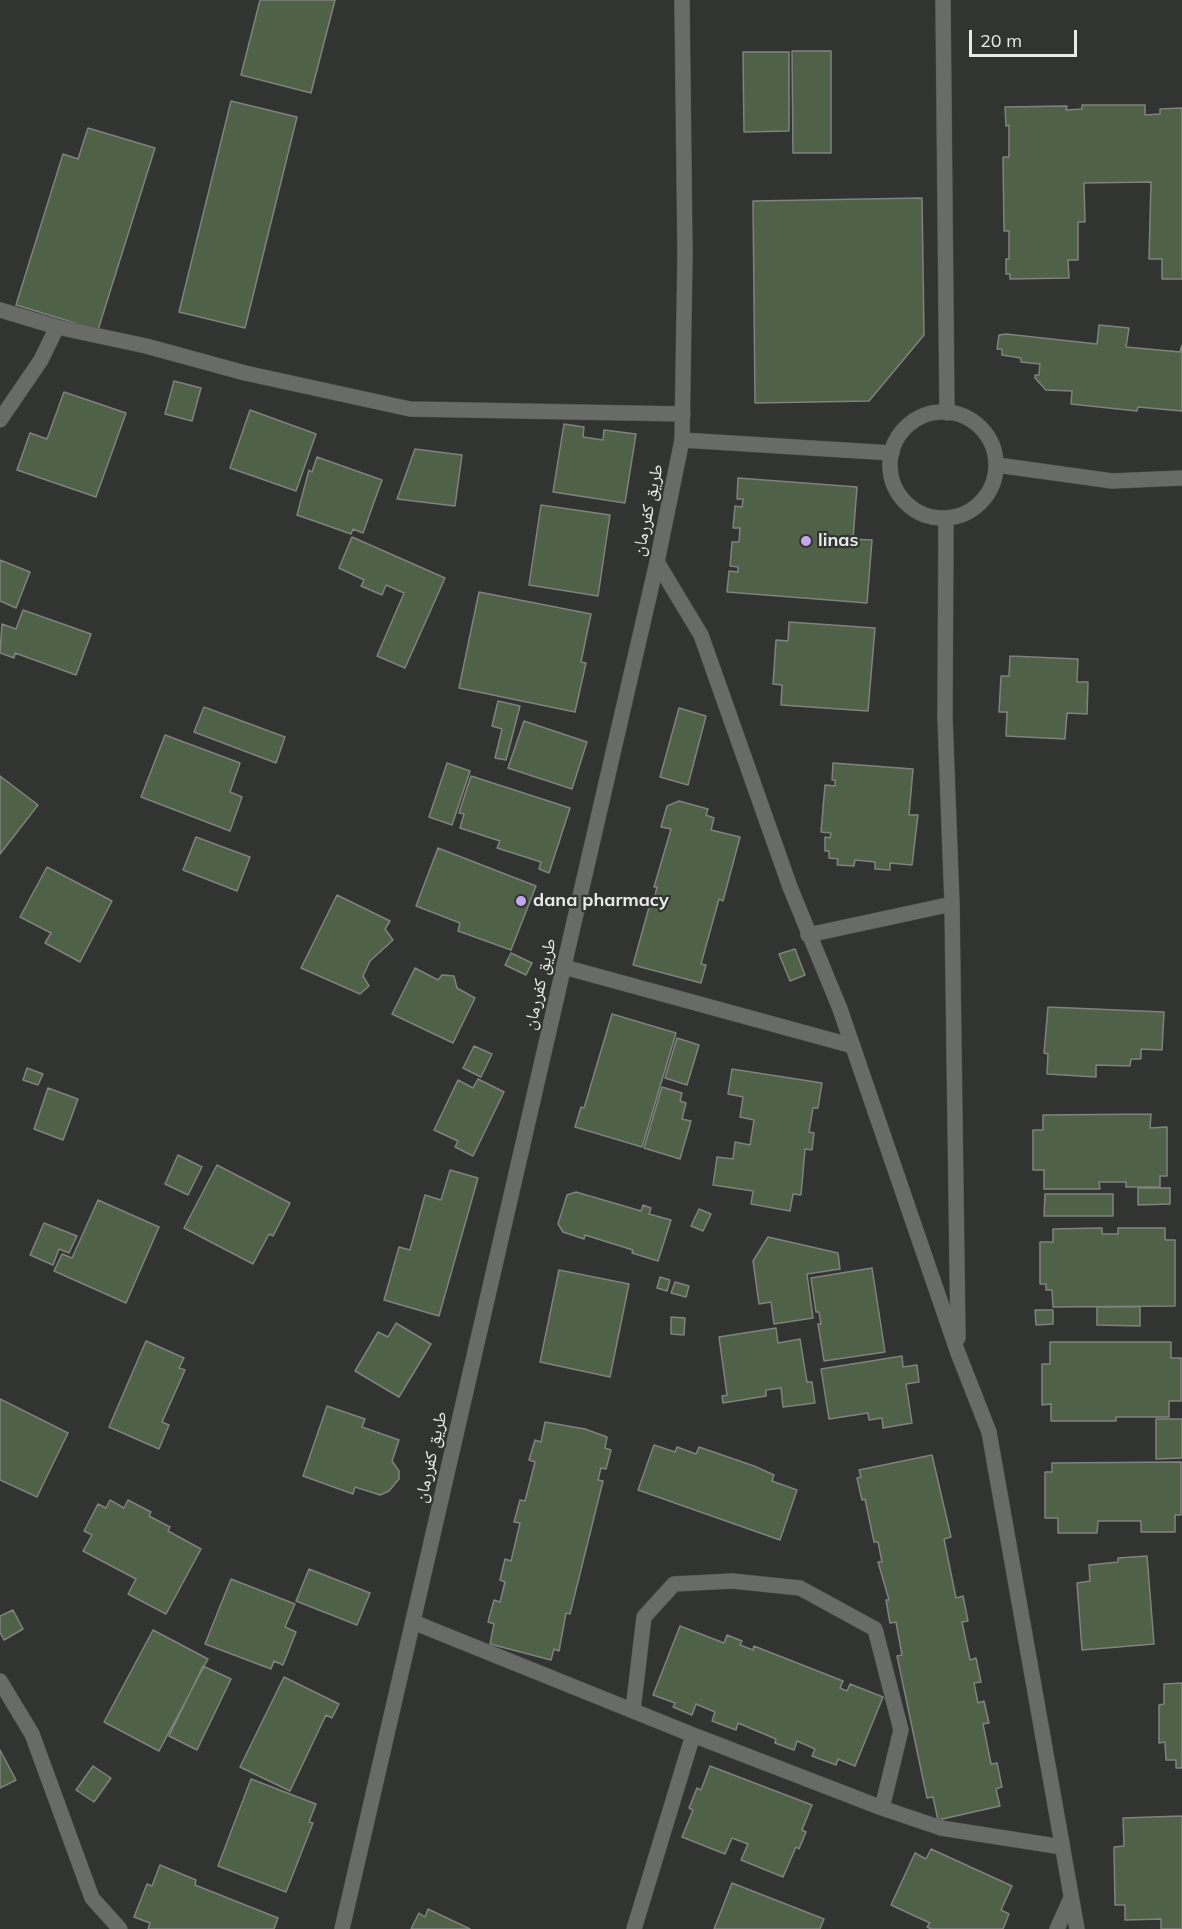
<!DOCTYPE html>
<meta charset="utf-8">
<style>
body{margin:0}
#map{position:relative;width:1182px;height:1929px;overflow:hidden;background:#323431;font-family:Mulish,sans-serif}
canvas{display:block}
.scale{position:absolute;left:969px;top:30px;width:108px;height:27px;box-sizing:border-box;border:3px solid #e9eae8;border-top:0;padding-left:8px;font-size:18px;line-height:21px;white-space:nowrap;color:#e9eae8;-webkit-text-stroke:4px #323431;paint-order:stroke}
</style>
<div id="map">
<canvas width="1182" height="1929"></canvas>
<div class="scale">20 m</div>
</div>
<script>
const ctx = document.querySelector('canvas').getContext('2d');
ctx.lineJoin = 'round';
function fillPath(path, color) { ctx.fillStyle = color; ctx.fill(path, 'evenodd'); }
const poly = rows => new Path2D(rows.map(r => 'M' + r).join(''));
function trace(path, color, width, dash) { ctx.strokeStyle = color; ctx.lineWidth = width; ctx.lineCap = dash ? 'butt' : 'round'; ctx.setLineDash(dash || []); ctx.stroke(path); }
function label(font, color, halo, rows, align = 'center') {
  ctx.font = font + ' Mulish,"Noto Naskh Arabic",sans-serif'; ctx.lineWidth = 4.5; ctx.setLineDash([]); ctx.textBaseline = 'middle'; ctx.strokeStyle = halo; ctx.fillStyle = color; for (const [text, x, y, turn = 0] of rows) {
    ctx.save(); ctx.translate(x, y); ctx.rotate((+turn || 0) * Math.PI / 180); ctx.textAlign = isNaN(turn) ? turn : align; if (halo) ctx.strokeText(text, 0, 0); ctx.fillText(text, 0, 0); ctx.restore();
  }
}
const building = poly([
 [260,0,335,0,311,93,241,75,260,0],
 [792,51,831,51,831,153,793,153,792,51],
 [743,52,789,52,789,131,744,132,743,52],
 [231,101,297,117,245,328,179,312,231,101],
 [1082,105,1145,105,1145,115,1160,114,1160,109,1182,108,1182,279,1162,279,1162,259,1149,259,1151,182,1084,183,1085,222,1078,222,1078,260,1068,260,1069,278,1010,279,1010,274,1006,274,1006,259,1009,259,1009,231,1004,231,1003,157,1009,157,1009,125,1006,126,1005,107,1067,106,1066,110,1082,109,1082,105],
 [88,128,155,148,98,330,16,305,63,154,78,159,88,128],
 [922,198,924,335,869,401,755,403,753,201,922,198],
 [1099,325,1129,328,1126,347,1180,352,1182,345,1182,411,1138,407,1137,411,1071,404,1072,391,1046,390,1035,378,1035,375,1039,375,1040,364,1021,362,1021,358,1002,355,1002,349,997,349,999,335,1006,334,1097,344,1099,325],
 [174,381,201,388,192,421,165,414,174,381],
 [64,392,126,413,96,497,17,470,30,433,47,439,64,392],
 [250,410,316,434,296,491,230,468,250,410],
 [564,424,584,427,583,437,603,440,604,430,636,434,625,503,553,492,564,424],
 [415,449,462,455,455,506,397,499,415,449],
 [317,457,382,480,363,533,353,529,351,534,297,515,309,470,312,472,317,457],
 [738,478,857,487,853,539,872,540,867,603,727,592,729,571,738,572,738,567,730,566,732,542,739,542,740,528,733,528,735,506,742,507,743,499,737,499,738,478],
 [541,505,610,515,598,596,529,585,541,505],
 [352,537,445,578,405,668,377,656,404,593,386,585,382,595,361,586,364,580,339,568,352,537],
 [0,560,30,572,16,608,0,601,0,560],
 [479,592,591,614,581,662,586,663,575,712,459,688,479,592],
 [23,610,91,634,76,675,15,653,14,658,0,653,2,624,16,629,23,610],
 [789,622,875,628,868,711,781,705,782,685,773,684,776,640,788,641,789,622],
 [1010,656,1078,659,1077,682,1088,682,1087,714,1067,713,1065,739,1006,736,1007,712,999,712,1001,676,1009,676,1010,656],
 [498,701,520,706,506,760,495,758,502,729,492,726,498,701],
 [204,707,285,737,276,763,194,732,204,707],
 [679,708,706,716,688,785,660,777,679,708],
 [524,721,587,742,572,789,508,768,524,721],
 [165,735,240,763,230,792,242,797,230,831,141,797,165,735],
 [447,763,470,771,452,825,429,817,447,763],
 [833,763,913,769,909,815,918,815,912,865,890,863,890,870,875,869,875,862,855,860,854,866,837,865,838,859,829,858,829,851,825,851,825,837,830,838,831,833,821,832,825,785,835,786,835,780,832,780,833,763],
 [0,776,38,805,0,854,0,776],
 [471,776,570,808,549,873,539,869,541,862,497,848,500,841,460,828,464,814,459,813,471,776],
 [679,801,708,809,706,815,714,818,711,830,740,837,723,901,719,899,701,964,706,965,701,983,633,965,651,900,654,900,657,887,654,887,671,829,661,827,667,806,679,801],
 [196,837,250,857,237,891,183,870,196,837],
 [438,848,536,886,511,950,458,931,460,923,416,906,438,848],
 [47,867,112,901,80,962,45,943,51,933,20,917,47,867],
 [337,895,390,921,385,929,393,940,370,961,363,976,369,986,360,994,301,968,337,895],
 [795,949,805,975,790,981,779,954,795,949],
 [511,953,532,963,526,975,505,965,511,953],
 [415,968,438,980,442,975,454,976,457,988,475,998,453,1043,392,1014,415,968],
 [1048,1007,1164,1012,1162,1050,1141,1049,1141,1059,1131,1059,1130,1066,1096,1065,1096,1077,1047,1074,1048,1054,1044,1053,1048,1007],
 [612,1014,676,1033,642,1147,575,1127,581,1107,584,1108,612,1014],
 [677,1038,699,1045,687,1085,665,1078,677,1038],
 [474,1046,492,1054,481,1077,463,1068,474,1046],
 [27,1068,43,1074,38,1085,23,1080,27,1068],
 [732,1069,822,1083,818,1108,813,1108,809,1132,814,1133,812,1150,805,1149,801,1195,793,1194,790,1211,751,1204,753,1191,713,1185,717,1157,733,1159,735,1142,750,1145,754,1120,740,1117,743,1097,728,1094,732,1069],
 [478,1079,504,1092,473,1156,455,1147,458,1141,434,1130,458,1080,473,1088,478,1079],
 [662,1087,682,1093,680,1101,686,1103,682,1119,691,1121,680,1159,644,1148,662,1087],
 [48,1088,78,1099,63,1140,34,1129,48,1088],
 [1151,1114,1150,1128,1167,1127,1167,1176,1160,1176,1160,1187,1126,1187,1126,1182,1099,1182,1100,1189,1044,1189,1044,1170,1033,1170,1033,1130,1043,1130,1043,1115,1151,1114],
 [178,1155,202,1167,188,1195,165,1184,178,1155],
 [217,1165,290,1203,273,1236,269,1234,253,1264,184,1228,217,1165],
 [450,1170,478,1178,439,1316,384,1300,399,1247,410,1250,425,1195,441,1200,450,1170],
 [1138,1188,1170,1188,1170,1204,1138,1205,1138,1188],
 [576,1192,641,1211,643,1205,651,1208,649,1214,671,1220,658,1261,632,1253,633,1250,585,1235,584,1239,563,1232,558,1224,567,1195,576,1192],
 [1045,1194,1113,1194,1113,1216,1044,1216,1045,1194],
 [98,1200,159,1227,126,1303,54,1271,62,1254,72,1258,98,1200],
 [699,1209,711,1214,703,1231,691,1226,699,1209],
 [44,1223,77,1236,69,1253,59,1249,53,1265,30,1255,44,1223],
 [1102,1228,1102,1234,1118,1234,1118,1228,1165,1228,1165,1240,1175,1240,1175,1306,1053,1307,1052,1290,1046,1290,1046,1284,1040,1284,1040,1242,1053,1242,1053,1229,1102,1228],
 [768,1237,838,1253,840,1269,807,1274,813,1318,774,1324,771,1302,759,1304,753,1261,768,1237],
 [872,1268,885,1352,824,1361,818,1324,821,1324,819,1312,816,1312,811,1278,872,1268],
 [559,1270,629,1284,610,1377,540,1362,559,1270],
 [660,1277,670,1280,667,1291,657,1288,660,1277],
 [675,1282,689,1286,686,1297,671,1293,675,1282],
 [1097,1307,1140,1307,1140,1326,1097,1325,1097,1307],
 [1035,1310,1053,1310,1053,1324,1036,1325,1035,1310],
 [671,1317,685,1318,684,1335,671,1334,671,1317],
 [396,1323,431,1344,399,1397,355,1371,378,1332,388,1337,396,1323],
 [776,1328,778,1343,800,1339,807,1382,812,1382,815,1403,783,1407,781,1388,766,1390,766,1396,723,1403,722,1396,727,1395,719,1337,776,1328],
 [146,1341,184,1358,179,1368,185,1370,162,1422,169,1425,159,1449,109,1427,146,1341],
 [1050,1342,1171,1342,1171,1358,1181,1358,1181,1401,1169,1401,1169,1417,1116,1417,1116,1421,1051,1421,1051,1404,1042,1405,1042,1364,1050,1364,1050,1342],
 [902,1356,903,1367,917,1365,919,1382,906,1384,912,1423,883,1428,882,1418,869,1420,868,1413,829,1419,821,1369,902,1356],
 [0,1399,68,1433,37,1497,0,1480,0,1399],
 [327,1406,365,1419,362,1427,399,1440,392,1461,399,1471,399,1479,389,1491,380,1495,355,1487,353,1494,303,1476,327,1406],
 [1156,1419,1182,1419,1182,1458,1156,1459,1156,1419],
 [545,1422,585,1429,607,1437,605,1448,611,1450,606,1469,601,1468,598,1480,603,1481,570,1614,566,1613,559,1651,554,1649,551,1660,490,1644,494,1624,488,1622,494,1600,500,1602,505,1582,500,1580,505,1559,511,1561,520,1523,514,1522,520,1500,525,1501,535,1462,529,1460,535,1440,541,1442,545,1422],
 [654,1445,675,1452,677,1447,696,1454,699,1447,754,1466,774,1475,772,1481,797,1490,780,1540,638,1490,654,1445],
 [932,1455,951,1537,944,1539,956,1598,963,1596,968,1621,962,1622,970,1660,976,1658,981,1682,974,1683,978,1703,984,1701,989,1723,983,1724,991,1764,997,1763,1002,1787,996,1789,1000,1806,938,1820,933,1797,927,1798,897,1656,902,1655,896,1622,890,1623,886,1600,889,1600,878,1562,882,1562,878,1542,874,1542,865,1499,862,1500,857,1478,861,1477,859,1470,932,1455],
 [1181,1462,1181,1515,1175,1515,1175,1532,1141,1532,1141,1521,1098,1521,1097,1533,1058,1533,1058,1518,1045,1518,1045,1472,1052,1472,1052,1463,1181,1462],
 [110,1500,124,1508,128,1500,151,1512,149,1516,170,1527,168,1531,201,1549,166,1614,128,1594,136,1579,83,1551,92,1535,84,1531,98,1504,106,1508,110,1500],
 [1147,1556,1154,1644,1082,1650,1077,1583,1090,1581,1089,1565,1118,1562,1118,1558,1147,1556],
 [309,1569,370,1593,357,1625,296,1601,309,1569],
 [231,1579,295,1604,285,1627,296,1632,283,1665,274,1661,271,1669,205,1644,231,1579],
 [13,1610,23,1629,4,1640,0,1632,0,1616,13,1610],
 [680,1626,724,1643,727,1635,742,1641,740,1645,753,1650,754,1646,843,1681,840,1688,847,1691,850,1684,883,1697,855,1766,838,1759,836,1765,812,1756,815,1749,797,1741,794,1750,775,1743,776,1739,738,1723,736,1730,712,1721,715,1712,696,1704,692,1715,673,1707,675,1703,653,1695,680,1626],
 [153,1630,208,1659,159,1751,104,1722,153,1630],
 [203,1666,231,1679,197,1750,169,1736,203,1666],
 [284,1677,339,1704,332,1718,326,1715,290,1791,240,1767,284,1677],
 [1182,1683,1182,1768,1176,1768,1176,1760,1166,1760,1165,1742,1159,1743,1159,1705,1164,1704,1164,1684,1182,1683],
 [0,1750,16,1780,0,1788,0,1750],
 [93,1766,111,1778,94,1802,76,1790,93,1766],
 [710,1766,812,1805,802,1830,806,1832,799,1849,796,1847,783,1877,741,1860,748,1844,732,1838,725,1854,682,1837,693,1810,689,1808,697,1788,701,1790,710,1766],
 [251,1779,316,1804,309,1822,313,1823,286,1892,218,1866,251,1779],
 [1182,1816,1182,1929,1161,1929,1161,1919,1125,1920,1125,1905,1115,1905,1114,1847,1124,1846,1123,1818,1182,1816],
 [931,1849,1012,1886,1001,1910,1009,1914,1003,1929,931,1929,927,1927,930,1923,891,1905,915,1853,926,1859,931,1849],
 [160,1865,196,1880,195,1885,278,1918,274,1929,148,1929,150,1923,134,1917,147,1884,152,1886,160,1865],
 [732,1883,824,1919,820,1929,714,1929,732,1883],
 [428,1909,470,1929,411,1929,419,1913,425,1917,428,1909]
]);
const minor = poly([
 [943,0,947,413],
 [0,310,57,327,146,346,245,373,410,409,683,414],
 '890 465a53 53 0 1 1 106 0a53 53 0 1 1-106 0Z',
 [0,420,41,360,57,327],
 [682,440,892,453],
 [997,465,1112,481,1182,478],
 [946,518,945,718,952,904,958,1338],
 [657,562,701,635,790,887,840,1009,958,1353,989,1432,1077,1929],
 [808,935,952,904],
 [564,967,853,1046],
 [413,1622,693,1735,882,1808,941,1828,1062,1847],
 [633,1710,644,1617,674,1584,732,1581,800,1588,875,1629,901,1730,882,1808],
 [634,1929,693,1735],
 [1057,1929,1071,1898]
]);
const tertiary = poly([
 [0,1681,32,1734,92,1898,120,1929]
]);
const secondary = poly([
 [342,1929,657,562,682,440,685,254,682,0]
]);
const markers = [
 [806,541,6,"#c5a6f0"],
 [521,901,6,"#c5a6f0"]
];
const streetNames = [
 ["طريق كفررمان",648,510,-78],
 ["طريق كفررمان",540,984,-77],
 ["طريق كفررمان",431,1457,-77]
];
const poiNames = [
 ["linas",818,541],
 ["dana pharmacy",533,901]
];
fillPath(building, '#4f6146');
trace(building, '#80827f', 1.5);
trace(minor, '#50514f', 16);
trace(tertiary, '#50514f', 16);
trace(secondary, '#50514f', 16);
trace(minor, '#696b68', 15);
trace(tertiary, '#696b68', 15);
trace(secondary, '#696b68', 15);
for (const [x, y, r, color] of markers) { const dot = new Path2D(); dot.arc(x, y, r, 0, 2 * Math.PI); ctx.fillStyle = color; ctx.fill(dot); trace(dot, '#323431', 2); }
label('18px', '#e9eae8', '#323431', streetNames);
label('bold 18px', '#e9eae8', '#323431', poiNames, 'left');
</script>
